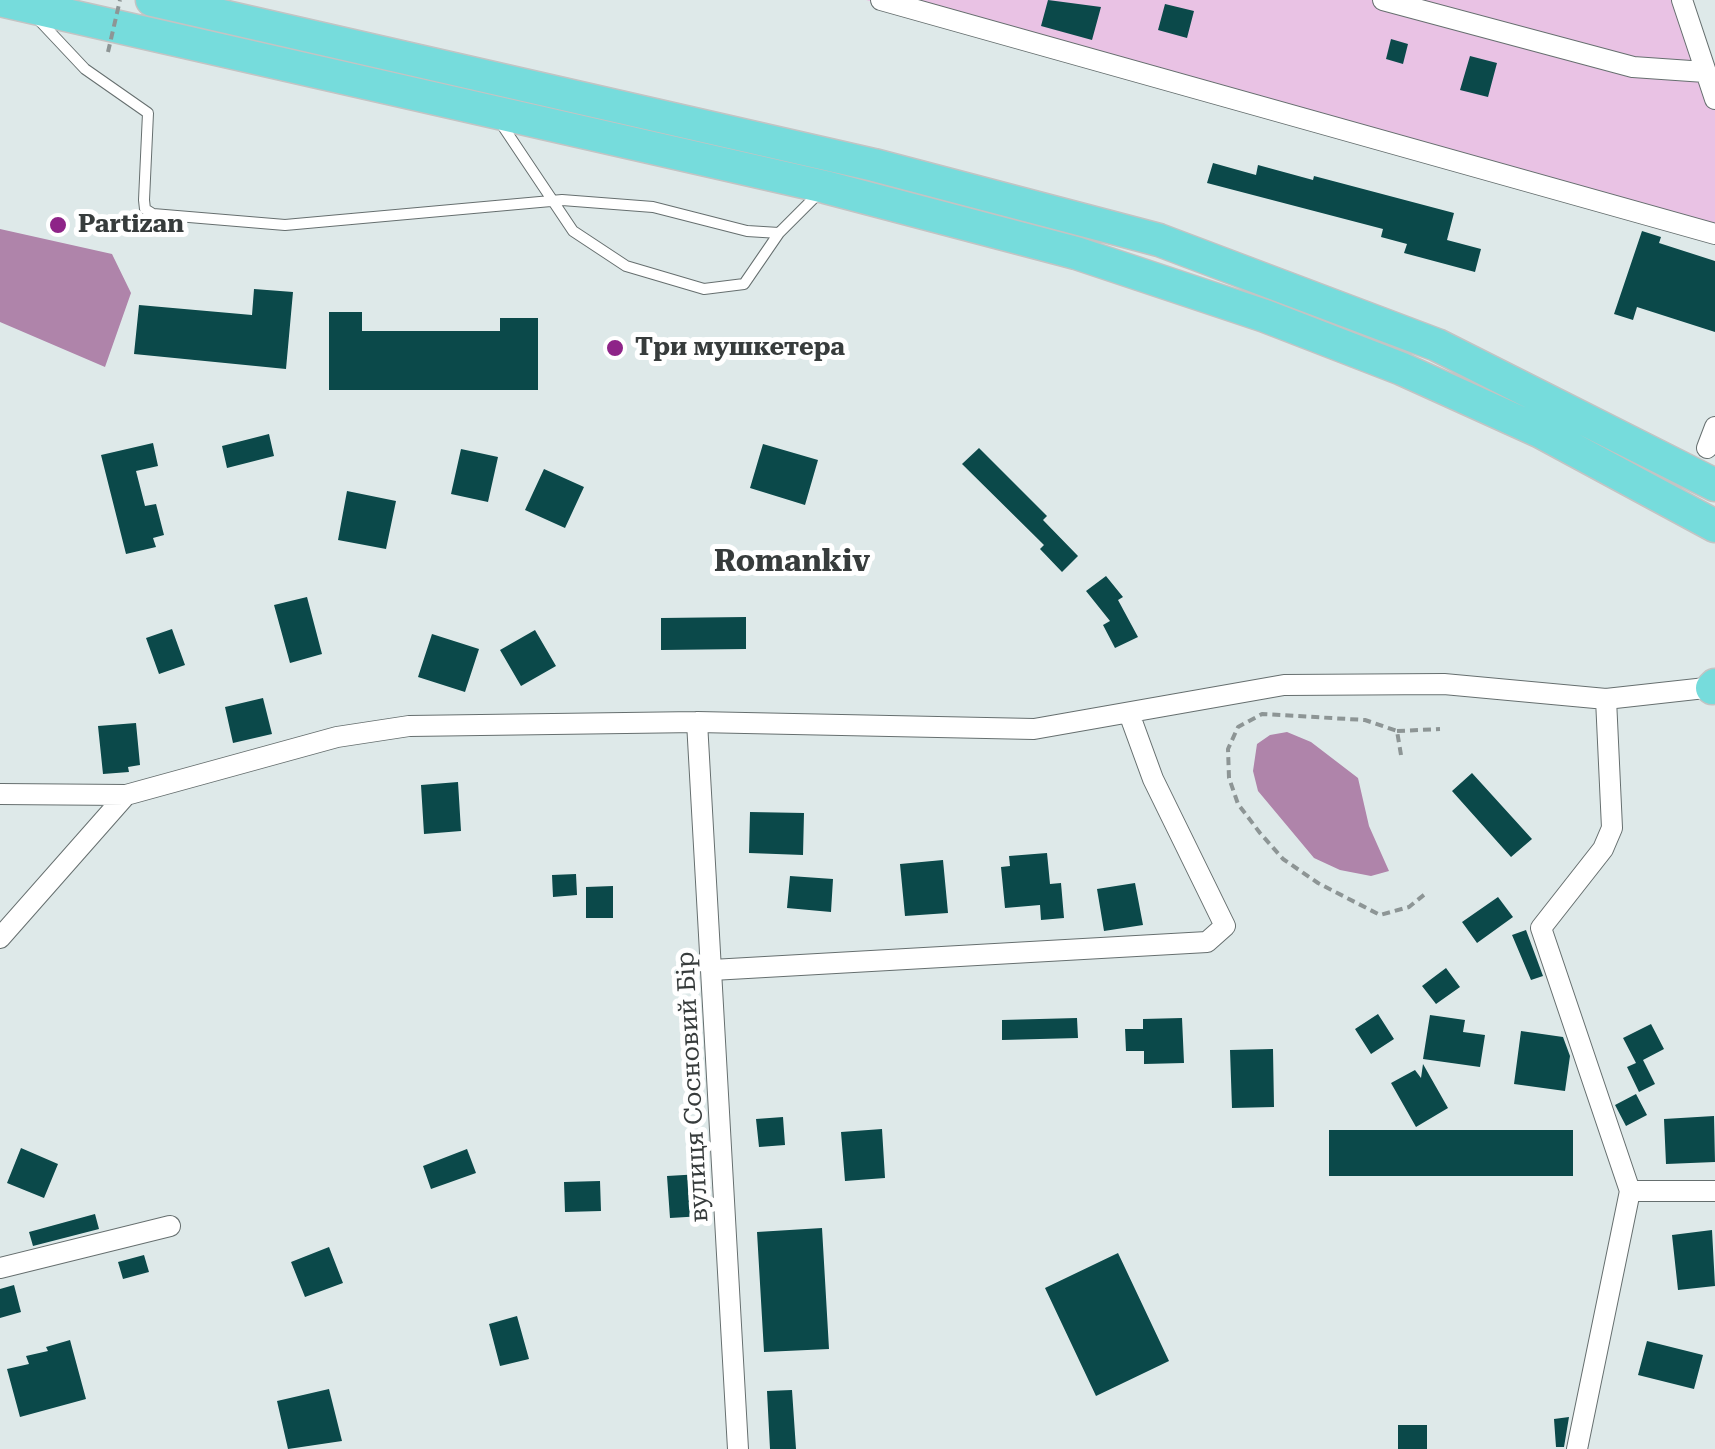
<!DOCTYPE html>
<meta charset="utf-8">
<style>
body{margin:0}
canvas{display:block;background:#dee9e9}
</style>
<canvas width="1715" height="1449"></canvas>
<script>
const ctx = document.querySelector('canvas').getContext('2d');
ctx.lineJoin = 'round';
function fillPath(path, color) { ctx.fillStyle = color; ctx.fill(path, 'evenodd'); }
const poly = rows => new Path2D(rows.map(r => 'M' + r).join(''));
function trace(path, color, width, dash) { ctx.strokeStyle = color; ctx.lineWidth = width; ctx.lineCap = dash ? 'butt' : 'round'; ctx.setLineDash(dash || []); ctx.stroke(path); }
function label(font, color, halo, rows, align = 'center') {
  ctx.font = font + ' "Roboto Serif",serif'; ctx.lineWidth = 10; ctx.setLineDash([]); ctx.textBaseline = 'middle'; ctx.strokeStyle = halo; ctx.fillStyle = color; for (const [text, x, y, turn = 0] of rows) {
    ctx.save(); ctx.translate(x, y); ctx.rotate((+turn || 0) * Math.PI / 180); ctx.textAlign = isNaN(turn) ? turn : align; if (halo) ctx.strokeText(text, 0, 0); ctx.fillText(text, 0, 0); ctx.restore();
  }
}
const green = poly([
 [866,0,1682,0,1715,99,1715,234]
]);
const water = poly([
 [0,229,112,254,131,293,105,367,0,322],
 [1287,732,1311,742,1358,778,1369,826,1389,871,1371,876,1340,870,1314,858,1258,791,1253,771,1257,744,1270,735]
]);
const building = poly([
 [1048,0,1101,7,1092,40,1041,26],
 [1165,4,1194,11,1187,38,1158,30],
 [1391,39,1408,44,1403,64,1386,59],
 [1470,56,1497,63,1488,97,1460,90],
 [1213,163,1256,175,1258,165,1313,180,1314,176,1454,213,1447,240,1481,249,1475,272,1404,253,1407,244,1381,237,1383,229,1207,183],
 [1642,231,1661,237,1659,243,1715,261,1715,332,1637,307,1633,320,1614,314],
 [254,289,293,292,286,369,134,354,139,305,252,315],
 [329,312,362,312,362,331,500,331,500,318,538,318,538,390,329,390],
 [269,434,274,456,227,468,222,446],
 [153,443,158,466,136,471,145,506,156,504,164,535,153,538,156,547,126,554,101,455],
 [763,444,818,460,805,505,750,488],
 [979,448,1047,516,1043,520,1078,556,1062,572,1040,549,1044,545,962,464],
 [461,449,498,457,488,502,451,494],
 [544,469,584,487,565,528,525,510],
 [347,491,396,501,386,549,338,540],
 [1106,576,1123,597,1118,600,1138,637,1115,648,1103,625,1110,621,1086,591],
 [307,597,322,654,290,663,274,605],
 [746,617,746,649,661,650,661,618],
 [172,629,185,665,159,674,146,638],
 [535,630,556,666,521,686,500,650],
 [432,634,479,649,465,692,418,677],
 [263,698,272,734,233,743,225,707],
 [136,723,140,765,128,767,129,772,103,774,98,726],
 [1472,773,1532,839,1511,857,1452,791],
 [458,782,461,831,424,834,421,785],
 [750,812,804,813,803,855,749,853],
 [1047,853,1050,884,1061,883,1064,918,1041,920,1040,905,1005,908,1001,867,1010,866,1009,856],
 [943,860,948,913,905,916,900,864],
 [576,874,577,895,553,897,552,875],
 [790,876,833,879,831,912,787,908],
 [1135,883,1143,925,1104,931,1097,889],
 [613,886,613,918,586,918,586,887],
 [1498,897,1513,917,1477,943,1462,922],
 [1526,930,1543,976,1531,980,1512,935],
 [1446,968,1460,987,1436,1004,1422,986],
 [1378,1014,1394,1039,1371,1054,1355,1029],
 [1430,1015,1465,1020,1463,1032,1485,1035,1480,1067,1423,1059],
 [1077,1018,1078,1038,1002,1040,1002,1020],
 [1182,1018,1184,1063,1144,1064,1144,1051,1126,1051,1125,1029,1143,1029,1143,1019],
 [1651,1024,1664,1049,1643,1060,1655,1084,1639,1092,1627,1067,1636,1063,1623,1038],
 [1521,1031,1563,1037,1570,1056,1565,1091,1514,1084],
 [1273,1049,1274,1107,1232,1108,1230,1050],
 [1423,1064,1448,1108,1416,1127,1391,1083,1415,1070,1421,1078],
 [1636,1094,1647,1115,1626,1126,1615,1105],
 [1714,1116,1715,1162,1666,1164,1664,1119],
 [783,1117,785,1145,759,1147,756,1119],
 [882,1129,885,1178,845,1181,841,1132],
 [1329,1130,1573,1130,1573,1176,1329,1176],
 [21,1148,58,1164,44,1198,7,1183],
 [467,1149,476,1173,431,1189,423,1166],
 [701,1174,703,1216,670,1218,667,1176],
 [600,1181,601,1211,565,1212,564,1182],
 [95,1214,99,1229,33,1246,29,1232],
 [822,1228,829,1349,764,1352,757,1232],
 [1712,1230,1715,1286,1678,1290,1672,1235],
 [329,1247,343,1283,305,1297,291,1262],
 [1118,1253,1169,1361,1096,1396,1045,1288],
 [144,1255,149,1272,123,1279,118,1262],
 [14,1285,21,1312,0,1318,0,1289],
 [517,1316,529,1359,500,1366,489,1324],
 [70,1340,86,1399,20,1417,7,1369,29,1364,26,1356,48,1351,46,1347],
 [1647,1341,1703,1355,1694,1389,1638,1375],
 [329,1389,342,1441,288,1449,277,1401],
 [792,1390,796,1449,770,1449,767,1391],
 [1569,1417,1564,1447,1556,1447,1554,1419],
 [1398,1425,1427,1425,1427,1449,1398,1449]
]);
const path = poly([
 [1397,731,1440,729],
 [1401,755,1397,731,1365,720,1262,714,1238,727,1228,749,1229,778,1238,804,1260,833,1283,859,1318,883,1380,915,1409,907,1425,894]
]);
const lane = poly([
 [37,18,85,69,148,113,144,200,145,209,153,214,285,225,562,200,653,207,747,231,779,233,821,191],
 [500,122,573,231,626,266,704,289,744,284,779,233]
]);
const street = poly([
 [881,0,1715,234],
 [1383,0,1633,67,1705,72],
 [1682,0,1715,99],
 [1707,448,1715,427],
 [697,722,738,1449],
 [0,794,126,795,337,737,409,726,697,722,1034,729,1284,685,1444,684,1606,699,1715,687],
 [0,938,126,795],
 [712,970,1207,942,1225,926,1153,779,1130,716],
 [1630,1191,1715,1191],
 [0,1268,170,1226],
 [1577,1449,1630,1191,1541,928,1603,849,1612,828,1606,699]
]);
const primary = poly([
 [0,0,825,187,1076,253,1265,316,1402,369,1541,432,1715,526],
 [152,0,874,165,1159,240,1437,345,1715,485],
 [1712,688,1715,685]
]);
const pathBridge = poly([
 [108,52,120,0]
]);
const markers = [
 [58,225,10,"#8e2488"],
 [615,348,10,"#8e2488"]
];
const poiNames = [
 ["Partizan",78,225],
 ["Три мушкетера",635,348]
];
const streetNames = [
 ["вулиця Сосновий Бір",693,1087,-93]
];
const quarterNames = [
 ["Romankiv",792,562]
];
fillPath(green, '#e9c2e4');
fillPath(water, '#af84aa');
fillPath(building, '#0b494a');
trace(lane, '#666f6f', 12);
trace(street, '#666f6f', 22);
trace(primary, '#c3c4c4', 35);
trace(path, '#8d9595', 4, [8, 5]);
trace(lane, '#fff', 10);
trace(street, '#fff', 20);
trace(primary, '#76dcdc', 32);
trace(pathBridge, '#8d9595', 4, [8, 5]);
for (const [x, y, r, color] of markers) { const dot = new Path2D(); dot.arc(x, y, r, 0, 2 * Math.PI); ctx.fillStyle = color; ctx.fill(dot); trace(dot, '#fff', 4); }
label('bold 25px', '#373c3c', '#fff', poiNames, 'left');
label('25px', '#373c3c', '#fff', streetNames);
label('bold 30px', '#373c3c', '#fff', quarterNames);
</script>
